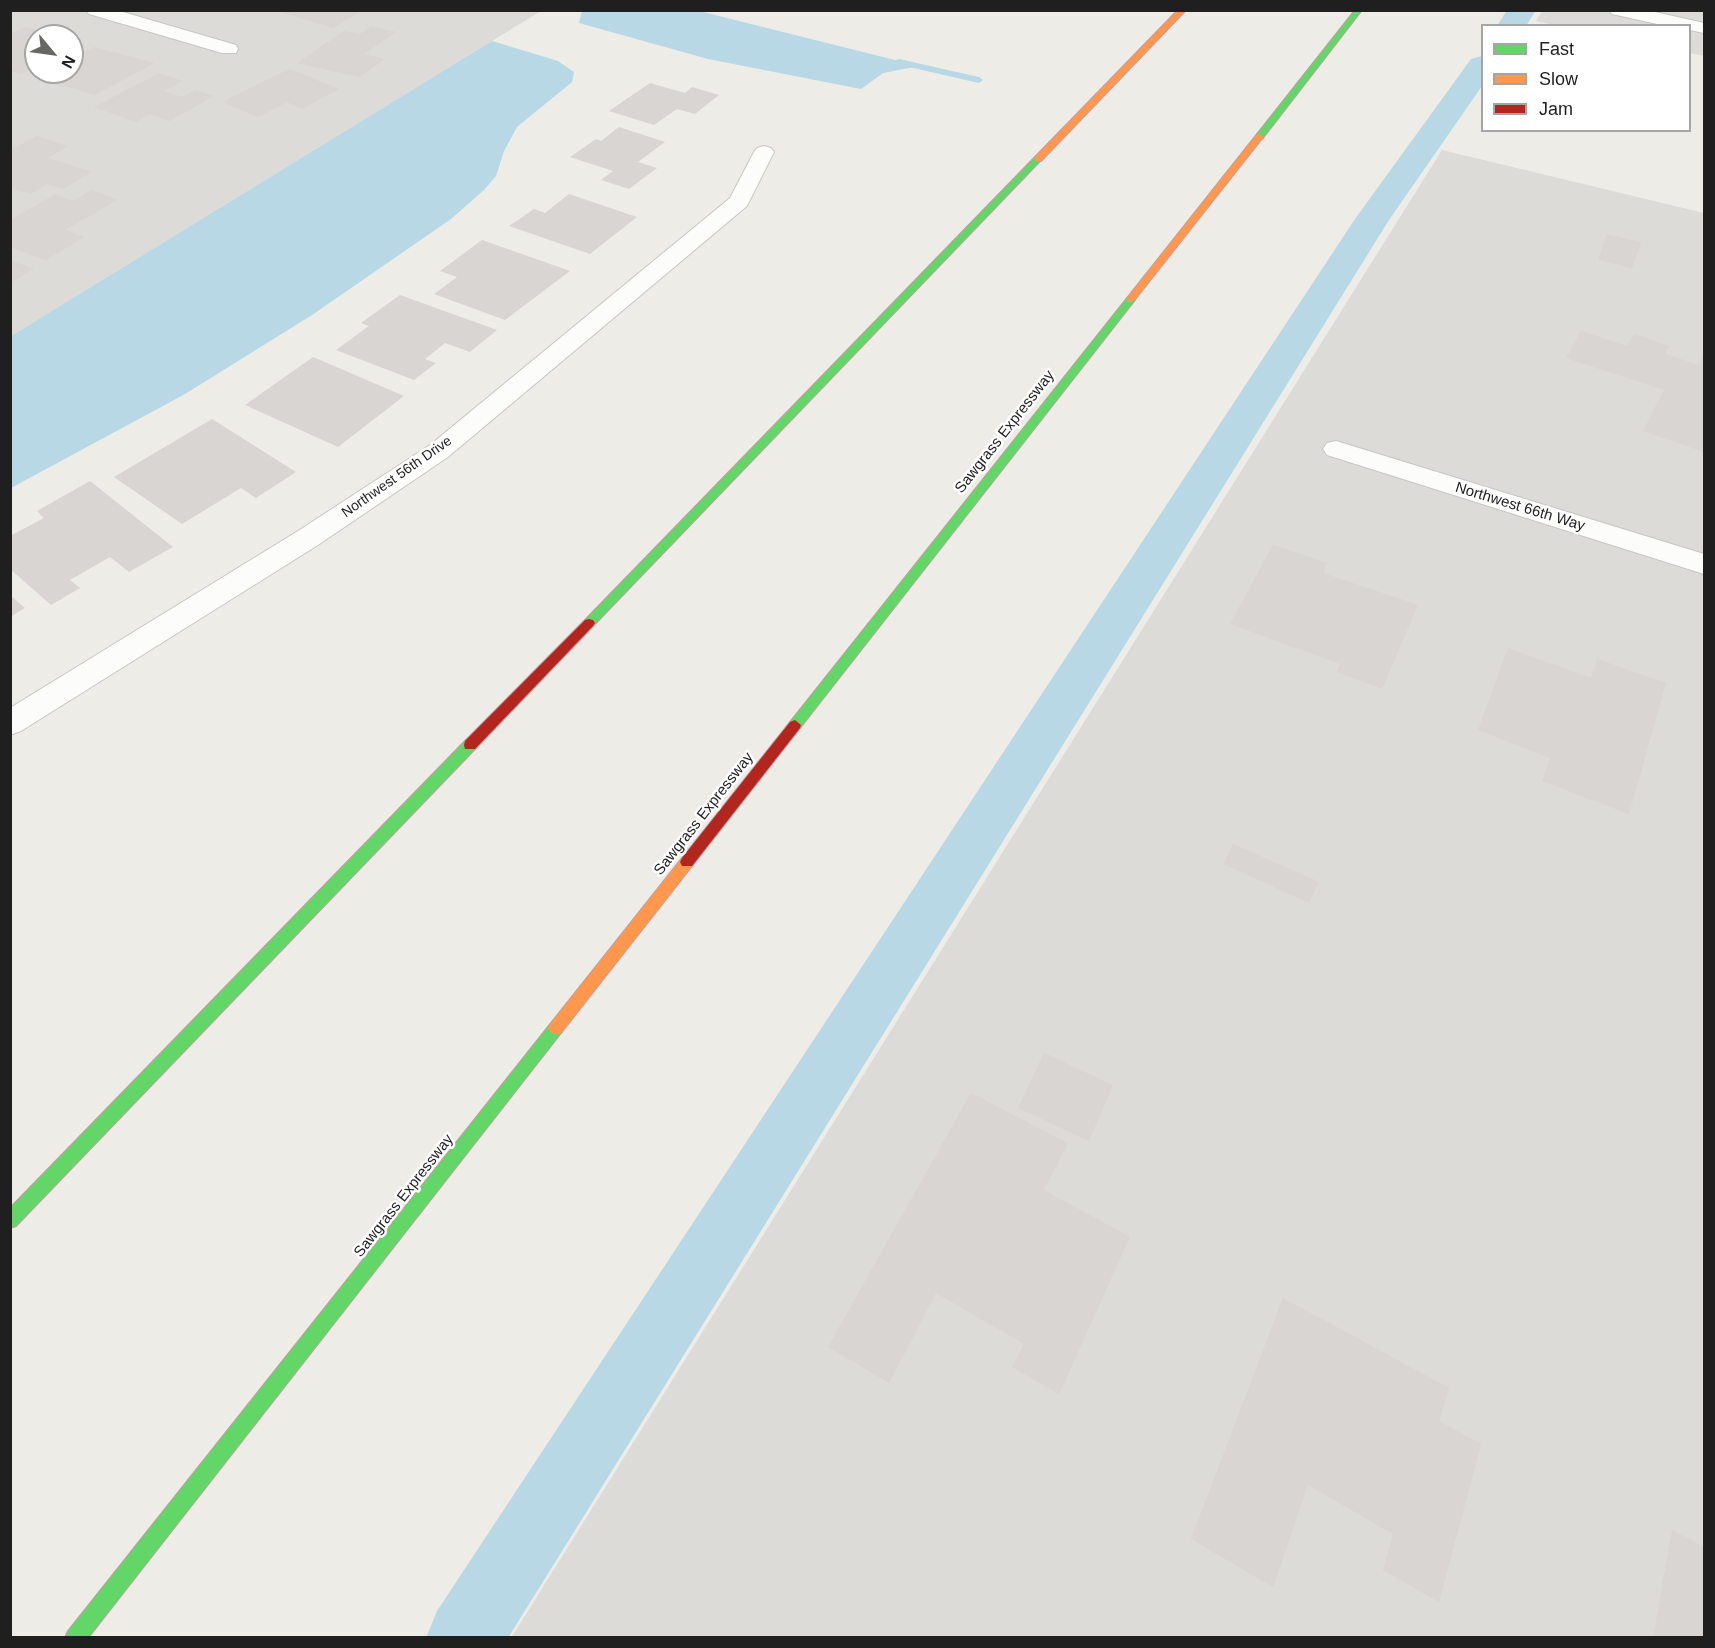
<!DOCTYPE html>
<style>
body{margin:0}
#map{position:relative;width:1715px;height:1648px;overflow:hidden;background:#edece7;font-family:Helvetica,sans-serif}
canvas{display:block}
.frame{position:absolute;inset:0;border:12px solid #1f1f1f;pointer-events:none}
.legend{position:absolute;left:1481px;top:24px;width:210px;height:108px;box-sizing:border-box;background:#fff;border:2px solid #a5a5a5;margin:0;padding:8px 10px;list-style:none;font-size:18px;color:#1f1f1f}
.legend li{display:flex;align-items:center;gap:12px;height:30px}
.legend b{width:30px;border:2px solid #a5a5a5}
.north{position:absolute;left:24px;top:24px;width:60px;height:60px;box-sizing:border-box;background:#fff;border:2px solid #a5a5a5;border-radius:50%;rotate:119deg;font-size:16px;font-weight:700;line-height:24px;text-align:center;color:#1f1f1f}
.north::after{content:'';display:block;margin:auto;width:21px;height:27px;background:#676765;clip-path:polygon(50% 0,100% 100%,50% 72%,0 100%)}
</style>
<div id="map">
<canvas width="1715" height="1648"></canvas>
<div class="frame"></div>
<ul class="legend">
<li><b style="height:8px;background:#63d668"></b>Fast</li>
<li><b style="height:8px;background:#ff974d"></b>Slow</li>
<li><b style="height:8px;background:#b3261e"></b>Jam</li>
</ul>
<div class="north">N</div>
</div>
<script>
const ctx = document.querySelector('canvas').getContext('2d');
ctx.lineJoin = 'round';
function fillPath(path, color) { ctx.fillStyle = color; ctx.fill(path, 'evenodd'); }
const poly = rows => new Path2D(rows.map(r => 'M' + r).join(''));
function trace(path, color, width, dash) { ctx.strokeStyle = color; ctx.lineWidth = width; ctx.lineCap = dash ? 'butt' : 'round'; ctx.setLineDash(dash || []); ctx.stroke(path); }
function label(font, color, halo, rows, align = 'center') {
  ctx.font = font + ' Helvetica,sans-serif'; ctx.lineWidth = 5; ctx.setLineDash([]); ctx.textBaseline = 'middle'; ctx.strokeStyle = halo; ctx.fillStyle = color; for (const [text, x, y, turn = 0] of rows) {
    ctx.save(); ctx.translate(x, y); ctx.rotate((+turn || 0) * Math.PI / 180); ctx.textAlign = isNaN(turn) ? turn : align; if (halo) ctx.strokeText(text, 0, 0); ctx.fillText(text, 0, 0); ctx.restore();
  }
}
const residential = poly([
 [11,11,541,11,11,336],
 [36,36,72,36,72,72,36,72],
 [1542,11,1704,11,1704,56,1690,53,1690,26,1558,26,1536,21],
 [1442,150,1704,213,1704,1637,511,1638]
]);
const water = poly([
 [582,11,699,11,919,66,883,73,861,89,708,59,579,23],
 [492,41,558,61,574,72,572,82,517,127,504,151,496,176,484,190,451,219,312,315,185,394,11,488,11,336]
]);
const stream = poly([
 [899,59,979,77,983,80,979,83,896,64,896,60,899,59]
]);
const canal = poly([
 [1507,10,1536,10,1526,26,1497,26,1507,10],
 [1482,56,1482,86,1389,220,508,1638,426,1638,437,1611,1355,219,1471,59,1482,56]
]);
const building = poly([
 [273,10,363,10,333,28],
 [371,26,396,32,364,54,385,59,360,77,297,63,344,31,360,34],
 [26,27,56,35,36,36,36,67,21,74,10,71,10,68,15,65,10,64,10,34],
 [94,47,154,63,95,95,36,77,46,72,72,72,72,58],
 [289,69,339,89,302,109,287,102,258,117,222,102],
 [159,73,182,81,164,91,182,97,195,90,214,96,169,121,150,114,136,122,94,107],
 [650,83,685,93,692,87,719,95,695,114,677,109,654,125,609,111],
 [619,127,665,142,638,162,657,168,629,189,601,180,613,171,570,157,596,139,601,141],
 [37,136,68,146,48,158,92,172,63,189,47,184,30,194,10,187,10,150],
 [91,190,117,200,65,230,84,237,46,260,10,247,10,220,56,194,73,201],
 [569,194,637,217,590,254,509,226,534,209,545,213],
 [1607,234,1641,242,1632,268,1598,260],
 [482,240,570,271,505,320,434,294,457,277,440,271],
 [10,260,34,269,10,283],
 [400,295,497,330,470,352,445,343,425,359,436,363,414,380,336,350,369,326,361,323],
 [1581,331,1627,346,1634,334,1669,346,1665,354,1699,365,1704,355,1704,452,1643,431,1664,390,1566,358],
 [313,357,404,396,338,447,245,405],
 [212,419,296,472,256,498,241,488,182,524,114,477],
 [90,481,173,547,129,572,110,557,70,580,80,588,51,605,10,569,10,536,44,518,37,511],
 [1273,545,1327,563,1323,573,1418,605,1382,689,1336,672,1340,664,1230,624],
 [10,595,25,608,10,617],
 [1508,648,1591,678,1597,659,1666,683,1629,814,1542,781,1550,758,1478,730],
 [1233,844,1319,882,1309,903,1223,864],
 [1044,1053,1113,1085,1089,1141,1018,1108],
 [971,1093,1068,1143,1044,1190,1130,1237,1059,1394,1012,1367,1024,1344,936,1293,889,1383,828,1347],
 [1283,1298,1449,1388,1439,1421,1481,1444,1439,1602,1383,1570,1393,1534,1308,1485,1273,1587,1191,1539],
 [1672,1530,1704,1547,1704,1638,1653,1638]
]);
const street = poly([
 [86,10,116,10,236,45,238,49,236,53,222,53,89,14,86,10],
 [1609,10,1646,10,1704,23,1704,33,1690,30,1690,26,1666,26,1612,14,1609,10],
 [764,146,771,148,774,152,747,206,448,457,318,545,21,731,10,735,10,708,298,531,430,445,730,198,754,152,757,148,764,146],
 [1336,441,1704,554,1704,574,1327,455,1323,449,1327,443,1336,441]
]);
const fast = poly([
 [1355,10,1362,10,1263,138,1257,138,1257,134,1355,10],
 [1035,157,1042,159,593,626,585,626,583,623,585,620,1035,157],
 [1127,298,1135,300,800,728,790,728,789,725,790,722,1127,298],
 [470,740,475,741,476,745,475,749,16,1226,10,1228,10,1208,465,741,470,740],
 [556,1021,561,1023,564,1028,561,1033,88,1638,65,1638,68,1631,551,1023,556,1021]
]);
const slow = poly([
 [1178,10,1186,10,1041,161,1035,161,1035,157,1178,10],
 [1257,134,1264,136,1133,302,1127,302,1127,298,1257,134],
 [687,856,692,858,694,862,692,866,561,1033,556,1035,551,1033,548,1028,551,1023,682,858,687,856]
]);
const jam = poly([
 [589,619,593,620,595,623,593,626,475,749,465,749,464,745,465,741,585,620,589,619],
 [795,720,801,725,800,728,692,866,682,866,680,862,682,858,790,722,795,720]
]);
const farStreetnames = [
 ["Northwest 56th Drive",397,477,-35]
];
const streetNames = [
 ["Sawgrass Expressway",1005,432,-52],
 ["Northwest 66th Way",1520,507,17],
 ["Sawgrass Expressway",704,814,-52],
 ["Sawgrass Expressway",404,1196,-52]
];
fillPath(residential, '#dcdbd8');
fillPath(water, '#b7d8e4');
fillPath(stream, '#b7d8e4');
fillPath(canal, '#b7d8e4');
fillPath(building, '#d8d5d2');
trace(street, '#c6c6c3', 2);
trace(fast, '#c59ca6', 2);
trace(slow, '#c59ca6', 2);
trace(jam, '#c59ca6', 2);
fillPath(street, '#fcfcfb');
fillPath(fast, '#63d668');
fillPath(slow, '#ff974d');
fillPath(jam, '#b3261e');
label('14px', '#1f1f1f', '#fff', farStreetnames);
label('15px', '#1f1f1f', '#fff', streetNames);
</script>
